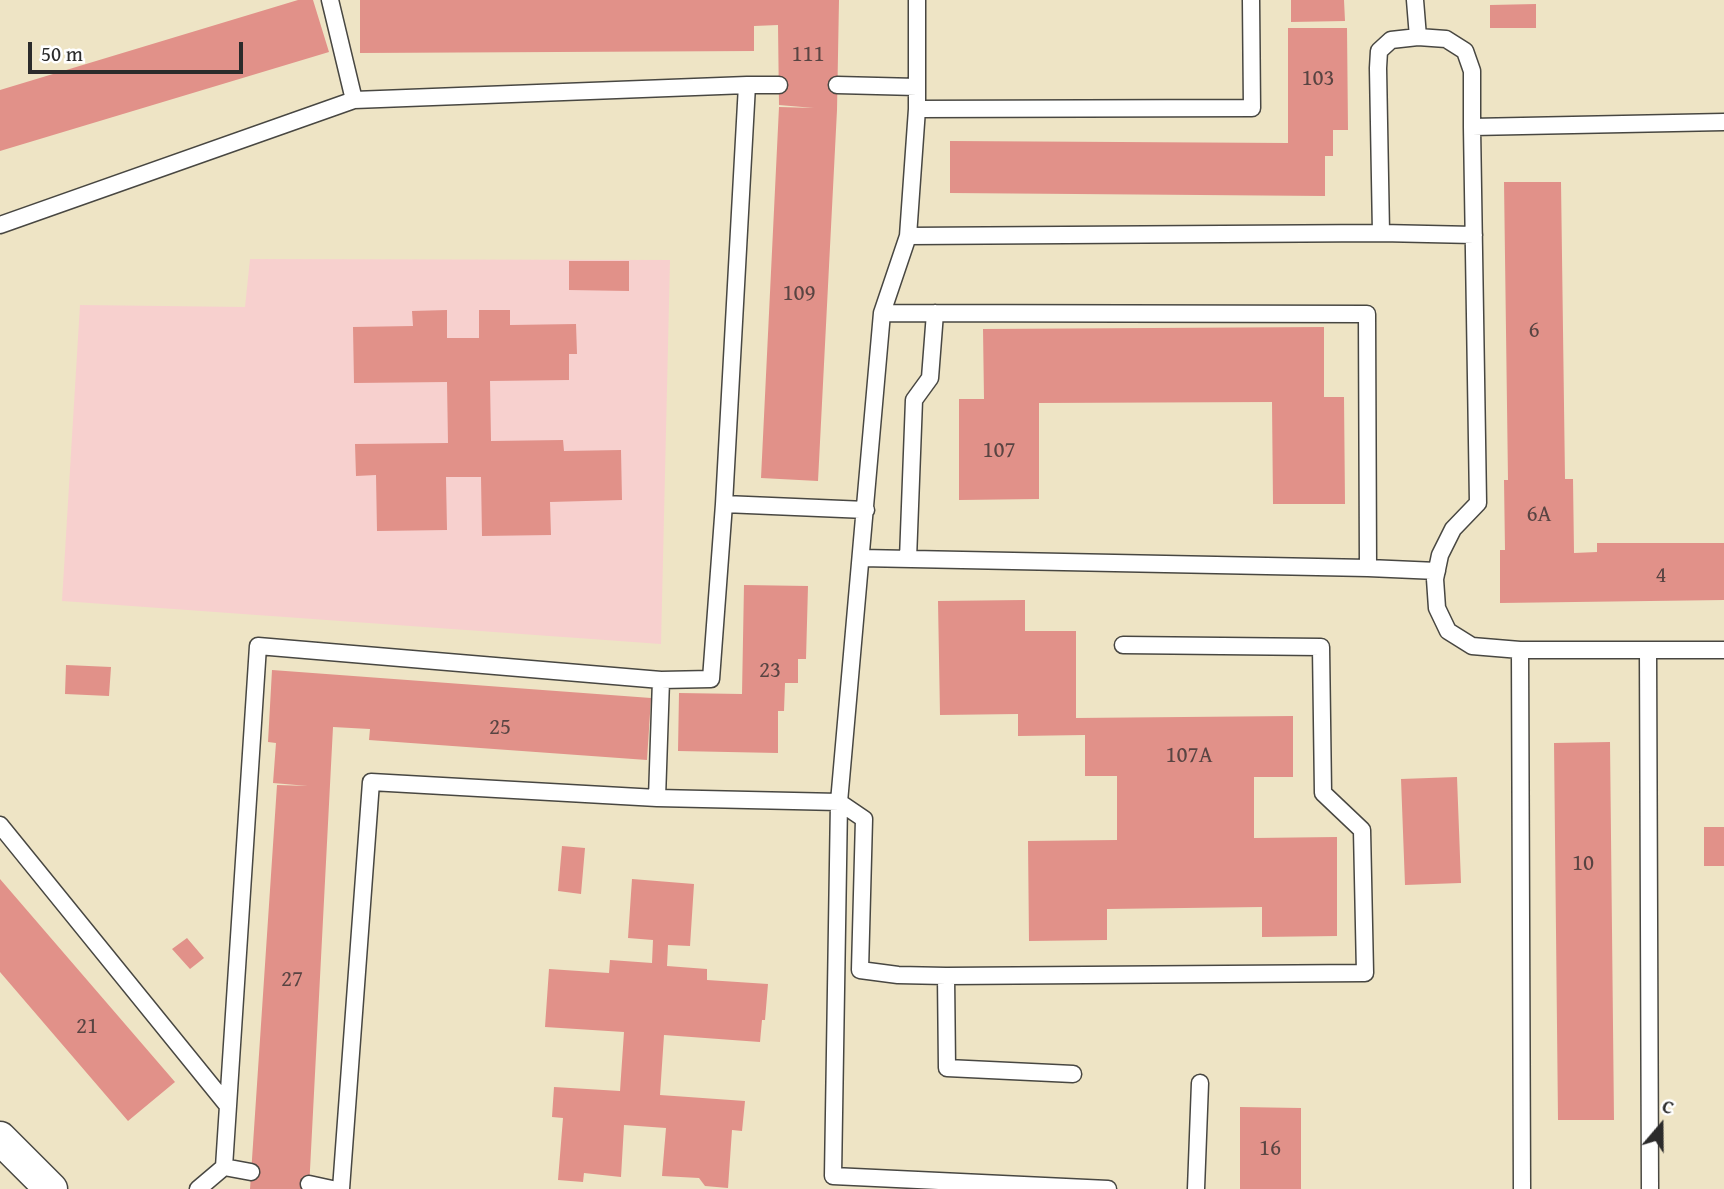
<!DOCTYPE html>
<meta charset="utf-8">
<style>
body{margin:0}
#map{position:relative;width:1724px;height:1189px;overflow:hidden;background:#eee4c5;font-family:"Gentium Book Plus",serif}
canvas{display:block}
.north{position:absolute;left:1626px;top:1091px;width:70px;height:70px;-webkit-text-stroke:5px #fff;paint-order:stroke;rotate:20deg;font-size:19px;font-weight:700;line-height:28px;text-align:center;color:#2b2b2b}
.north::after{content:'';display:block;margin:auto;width:24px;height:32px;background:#2b2b2b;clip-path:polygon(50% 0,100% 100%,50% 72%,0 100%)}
.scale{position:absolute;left:28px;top:42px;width:215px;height:32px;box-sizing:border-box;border:4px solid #2b2b2b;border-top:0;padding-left:9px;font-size:21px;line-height:24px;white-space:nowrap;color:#2b2b2b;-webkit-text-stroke:5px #fff;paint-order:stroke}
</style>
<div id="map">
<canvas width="1724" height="1189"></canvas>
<div class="north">С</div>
<div class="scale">50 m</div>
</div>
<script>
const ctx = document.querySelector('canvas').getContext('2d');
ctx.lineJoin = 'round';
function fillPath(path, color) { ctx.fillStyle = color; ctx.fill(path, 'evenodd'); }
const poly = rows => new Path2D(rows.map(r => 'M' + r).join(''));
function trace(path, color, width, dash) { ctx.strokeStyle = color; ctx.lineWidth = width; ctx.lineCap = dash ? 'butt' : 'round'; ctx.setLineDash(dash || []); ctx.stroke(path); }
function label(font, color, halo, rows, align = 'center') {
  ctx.font = font + ' "Gentium Book Plus",serif'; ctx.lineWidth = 5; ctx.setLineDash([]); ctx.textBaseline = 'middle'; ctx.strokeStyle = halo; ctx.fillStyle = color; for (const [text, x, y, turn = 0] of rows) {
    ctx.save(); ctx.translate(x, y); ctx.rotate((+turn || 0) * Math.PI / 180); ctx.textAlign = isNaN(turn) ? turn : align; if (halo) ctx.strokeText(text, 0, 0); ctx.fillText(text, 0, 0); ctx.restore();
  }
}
const built = poly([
 [250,259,670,260,661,644,62,601,80,305,245,307]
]);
const building = poly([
 [298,0,313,0,329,52,0,151,0,90],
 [360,0,839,0,837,110,818,481,761,478,779,107,814,108,779,105,778,25,754,26,754,51,360,53],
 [1291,0,1344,0,1345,21,1291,22],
 [1536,4,1536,28,1490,28,1490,5],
 [1288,28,1347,28,1348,130,1333,130,1333,156,1325,156,1325,196,950,193,950,141,1288,143],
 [1504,182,1561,182,1565,479,1573,479,1574,553,1597,552,1597,543,1724,543,1724,600,1500,603,1500,550,1505,550,1504,480,1508,480],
 [569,261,629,261,629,291,569,290],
 [447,310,447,338,479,338,479,310,510,310,510,325,576,324,577,354,569,354,569,380,490,381,491,441,563,440,564,451,621,450,622,500,550,502,551,535,482,536,481,477,446,477,447,530,377,531,376,475,356,476,355,444,448,443,447,382,354,383,353,327,413,326,412,311],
 [1324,327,1324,397,1344,397,1345,504,1273,504,1272,402,1039,403,1039,499,959,500,959,399,984,399,983,329],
 [744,585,808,586,806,659,798,659,798,683,785,683,784,711,778,711,778,753,678,751,679,693,742,694],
 [1025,600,1025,631,1076,631,1076,718,1293,716,1293,777,1254,777,1254,838,1337,837,1337,936,1262,937,1262,907,1107,909,1107,940,1029,941,1028,841,1117,840,1117,776,1085,776,1085,735,1018,736,1018,714,940,715,938,601],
 [66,665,111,667,109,696,65,694],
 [272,670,651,698,647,760,369,740,370,729,333,727,309,1189,250,1189,277,785,308,786,273,783,276,743,268,742],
 [1610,742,1614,1120,1558,1120,1554,743],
 [1457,777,1461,883,1405,885,1401,779],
 [1704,827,1724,827,1724,866,1704,866],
 [562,846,585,848,581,894,558,891],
 [0,879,175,1082,128,1121,0,972],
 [632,879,694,884,690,946,668,945,667,966,707,969,707,980,768,984,765,1020,762,1020,760,1042,664,1035,660,1095,745,1101,742,1131,732,1130,728,1188,705,1186,699,1178,662,1176,666,1128,624,1125,621,1177,584,1173,583,1182,558,1180,563,1118,552,1117,554,1087,620,1091,624,1032,545,1027,549,969,609,973,610,960,652,963,653,940,628,938],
 [187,938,204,958,190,969,172,949],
 [1240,1107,1301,1108,1301,1189,1240,1189]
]);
const lane = poly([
 [330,0,354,100,747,85],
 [917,0,917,109,908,236,882,313,839,802,833,1176,1108,1189],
 [1415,0,1418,37,1446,39,1465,51,1472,71,1472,127],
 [837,85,917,87],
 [917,109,1252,108,1251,0],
 [0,225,354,100],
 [1381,233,1378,68,1379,51,1391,40,1418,37],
 [908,236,1381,233,1474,235],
 [724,504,866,510],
 [861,558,1368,568,1367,314,882,313],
 [908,559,914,400,930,378,935,313],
 [1368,568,1437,571],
 [1520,650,1724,650],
 [1648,650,1650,1189],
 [657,798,661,680],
 [0,825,228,1106,258,646,661,680,711,679,724,504,747,85,779,85],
 [1073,1074,947,1068,946,976,1365,973,1362,830,1323,793,1321,647,1123,645],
 [224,1167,251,1172],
 [309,1184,332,1189],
 [198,1189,224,1167,228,1106],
 [341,1189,371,782,657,798,839,802,864,819,860,970,898,975,946,976],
 [1196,1189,1200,1083],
 [1522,1189,1520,650,1472,646,1448,631,1437,608,1435,579,1440,555,1453,529,1478,503,1472,127,1724,122]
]);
const street = poly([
 [0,1138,51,1189]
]);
const numberNames = [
 ["111",808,55],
 ["103",1318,79],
 ["109",799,294],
 ["6",1534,331],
 ["107",999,451],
 ["6А",1539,515],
 ["4",1661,576],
 ["23",770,671],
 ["25",500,728],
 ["107А",1189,756],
 ["10",1583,864],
 ["27",292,980],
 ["21",87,1027],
 ["16",1270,1149]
];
fillPath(built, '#f7d0ce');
fillPath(building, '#e19189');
trace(lane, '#484742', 19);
trace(street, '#484742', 35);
trace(lane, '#fff', 16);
trace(street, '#fff', 32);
label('23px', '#584442', null, numberNames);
</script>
